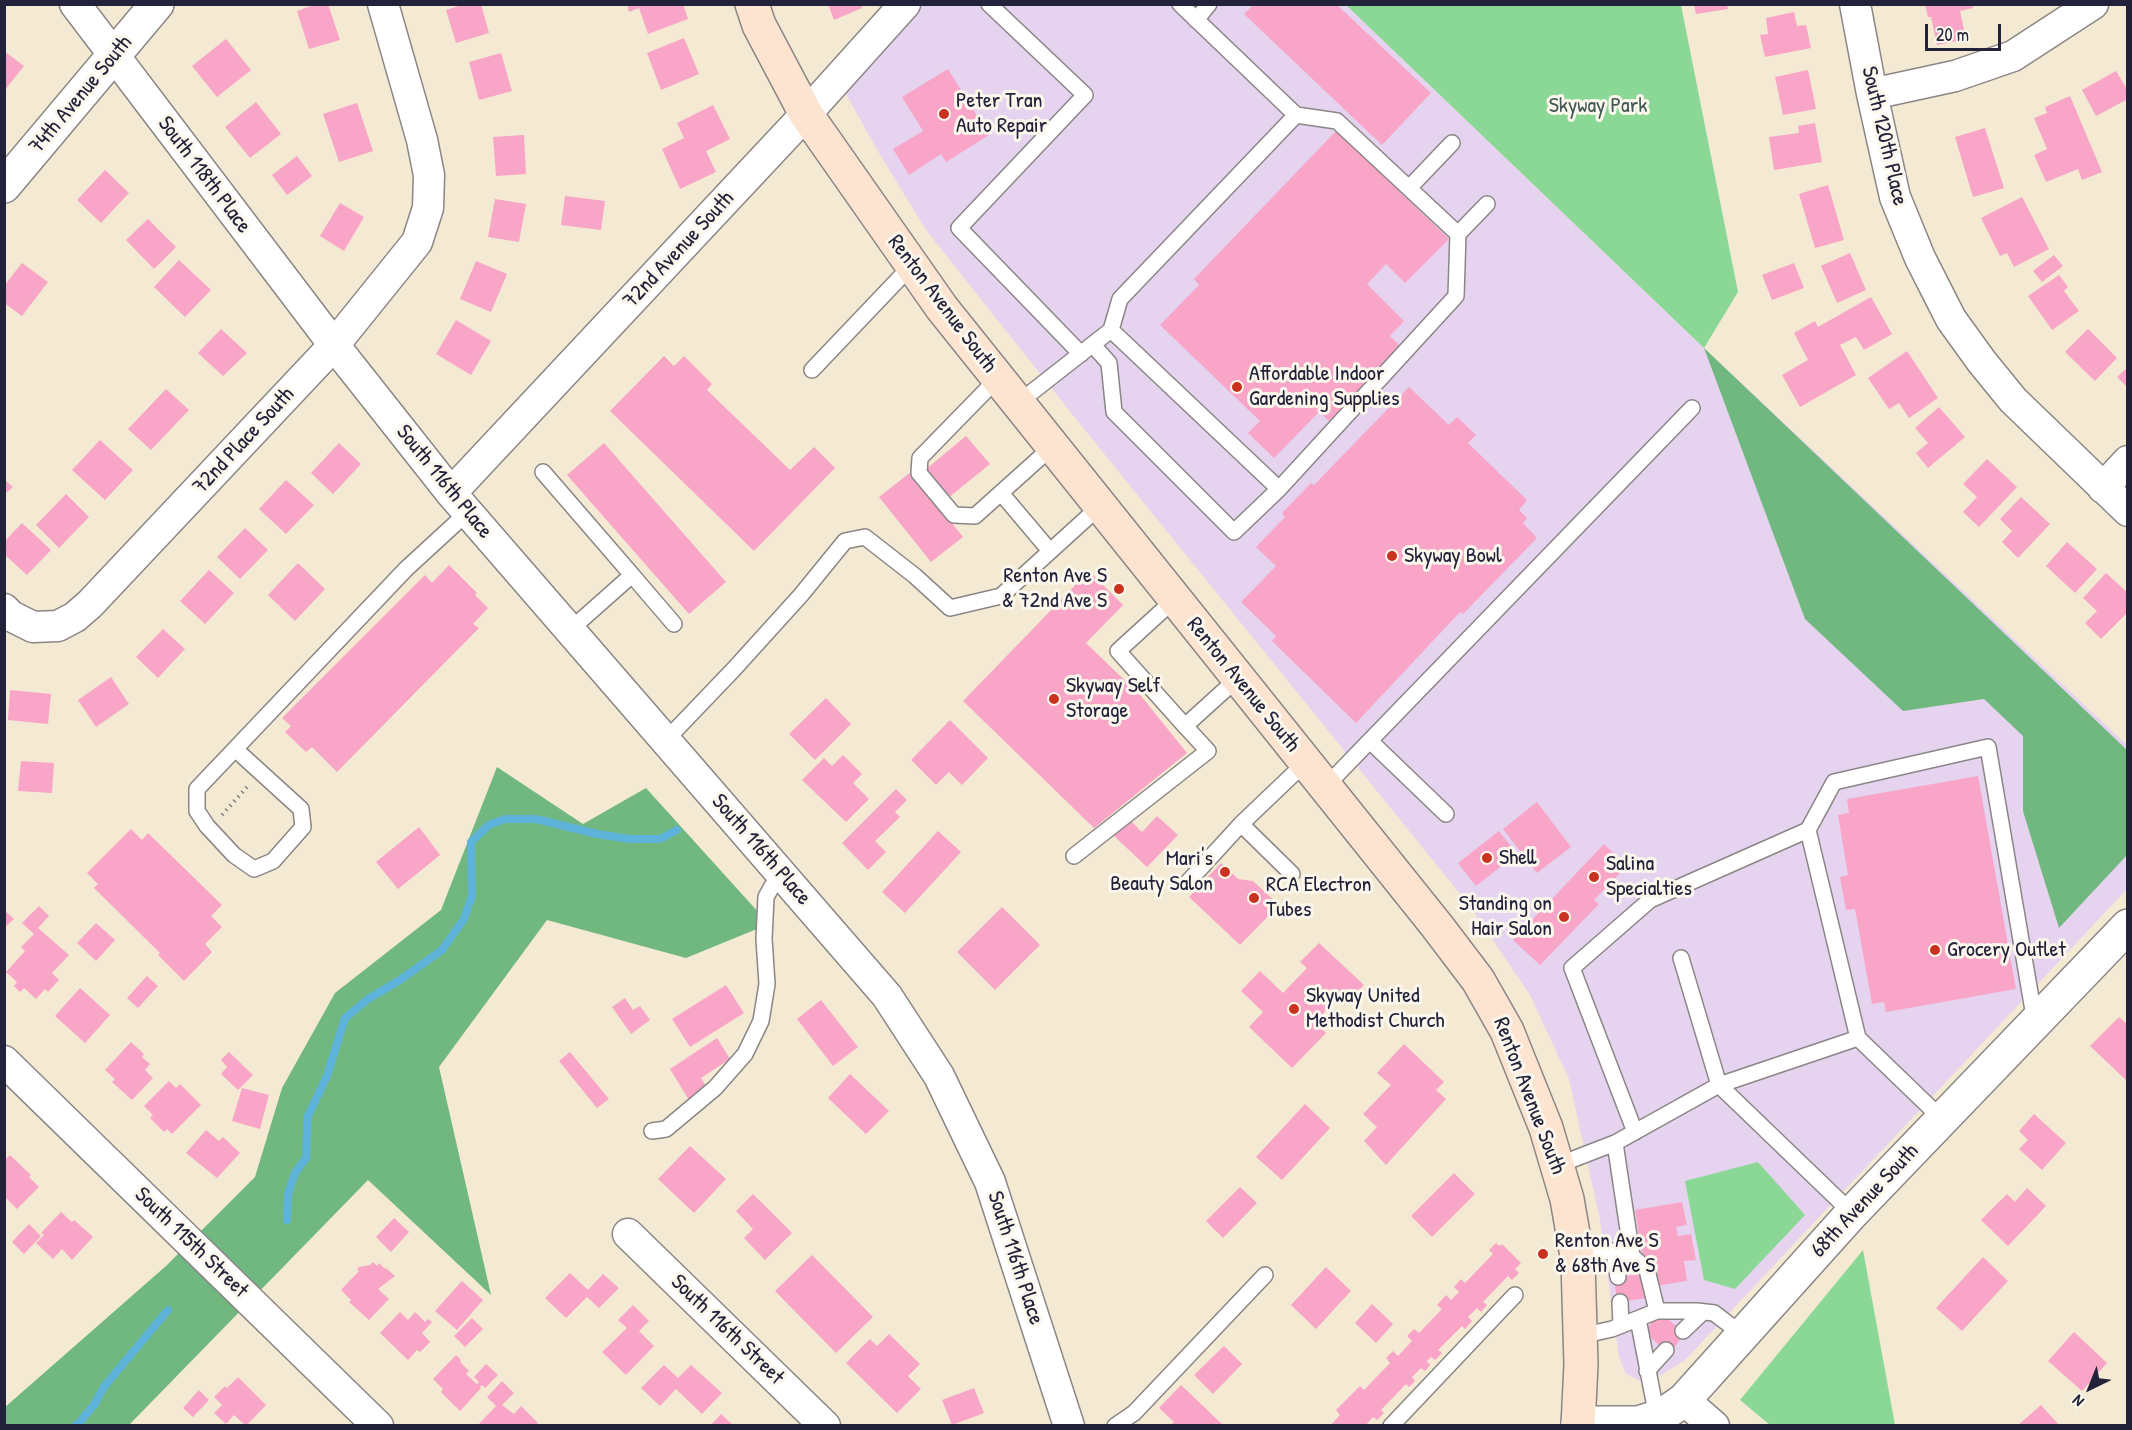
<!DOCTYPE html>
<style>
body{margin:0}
#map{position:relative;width:2132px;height:1430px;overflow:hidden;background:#f4e9d2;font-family:"Patrick Hand",sans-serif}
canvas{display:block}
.frame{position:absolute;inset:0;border:6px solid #22223b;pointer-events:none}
.north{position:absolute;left:2060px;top:1358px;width:60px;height:60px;-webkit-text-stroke:4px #fbf7ec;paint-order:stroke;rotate:223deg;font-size:16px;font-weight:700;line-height:24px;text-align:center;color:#22223b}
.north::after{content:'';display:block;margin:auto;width:21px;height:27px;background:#22223b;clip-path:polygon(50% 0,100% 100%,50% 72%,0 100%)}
.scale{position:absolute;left:1925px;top:24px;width:76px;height:27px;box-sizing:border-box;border:3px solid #22223b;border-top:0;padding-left:8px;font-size:18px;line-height:21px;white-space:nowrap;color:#22223b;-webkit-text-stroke:4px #fbf7ec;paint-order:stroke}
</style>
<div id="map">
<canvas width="2132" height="1430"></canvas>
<div class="frame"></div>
<div class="north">N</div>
<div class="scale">20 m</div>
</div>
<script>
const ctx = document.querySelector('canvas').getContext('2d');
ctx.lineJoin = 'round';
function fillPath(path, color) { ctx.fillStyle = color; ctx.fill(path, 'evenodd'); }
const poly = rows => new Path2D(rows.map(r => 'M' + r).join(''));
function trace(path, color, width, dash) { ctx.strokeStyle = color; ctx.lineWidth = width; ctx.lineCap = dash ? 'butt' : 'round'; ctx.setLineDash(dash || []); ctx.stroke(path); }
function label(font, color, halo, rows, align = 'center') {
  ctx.font = font + ' "Patrick Hand",sans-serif'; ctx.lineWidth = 6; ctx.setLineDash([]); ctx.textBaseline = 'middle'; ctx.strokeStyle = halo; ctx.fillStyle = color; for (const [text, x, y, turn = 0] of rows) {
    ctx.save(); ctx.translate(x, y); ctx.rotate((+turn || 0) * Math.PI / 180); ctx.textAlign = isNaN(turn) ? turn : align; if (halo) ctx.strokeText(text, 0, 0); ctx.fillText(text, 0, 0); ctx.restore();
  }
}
const built = poly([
 [885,5,1346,5,1704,348,2127,745,2127,889,1685,1360,1661,1375,1643,1382,1626,1374,1619,1357,1600,1220,1569,1079,1530,995,1469,905,1076,419,926,230,876,148,830,65]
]);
const green = poly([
 [1346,5,1681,5,1738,292,1704,348],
 [1758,1162,1805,1215,1735,1289,1704,1280,1685,1181],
 [1863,1250,1895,1425,1770,1425,1740,1400]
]);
const forest = poly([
 [1704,348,2127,750,2127,855,2059,928,2023,811,2023,736,1984,699,1903,711,1805,619],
 [497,767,583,824,646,788,769,924,686,958,547,920,439,1067,491,1295,368,1180,129,1425,5,1425,4,1408,166,1266,255,1177,282,1088,335,993,441,910]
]);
const stream = poly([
 [287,1220,288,1194,295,1173,306,1158,308,1116,327,1076,345,1018,368,999,400,980,442,950,464,919,472,896,471,842,489,825,505,819,536,819,597,834,629,839,660,839,677,830],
 [75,1426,79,1423,94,1405,104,1387,168,1310]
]);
const building = poly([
 [316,4,328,4,340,40,309,49,297,11],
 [465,4,481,4,489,33,456,43,446,10],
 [627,4,683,4,688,19,648,34,639,8,629,12],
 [828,4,861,4,862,8,834,20],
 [1694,4,1727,4,1728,9,1696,14],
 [1925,4,1972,4,1973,8,1960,11,1966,39,1937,45,1931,17,1928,17],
 [1253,5,1337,5,1431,93,1382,145,1244,14],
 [1794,12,1797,26,1806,25,1811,48,1765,57,1760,35,1768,34,1766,18],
 [684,38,699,74,661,90,647,53],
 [226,39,251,70,217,97,192,66],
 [4,51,24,66,4,91],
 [501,53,512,91,479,100,469,62],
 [948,69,989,135,946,162,941,154,909,175,893,149,923,131,902,97],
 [1808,70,1816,109,1783,115,1775,77],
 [2116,71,2128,91,2128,99,2096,116,2082,90],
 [2070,96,2102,172,2082,180,2078,169,2046,182,2034,155,2047,149,2034,118,2047,113,2045,107],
 [256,102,281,134,250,158,225,127],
 [357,103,373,151,339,162,323,114],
 [713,105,730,139,706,151,716,172,680,189,662,149,684,138,677,123],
 [1815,123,1822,162,1774,170,1769,137,1799,133,1798,126],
 [1985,128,2004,188,1973,197,1955,137],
 [1336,131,1449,239,1405,283,1386,264,1367,284,1404,321,1390,336,1401,347,1329,421,1319,412,1274,458,1248,433,1260,421,1160,325,1199,285,1194,279],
 [524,135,526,174,496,176,493,137],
 [297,156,312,176,287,195,272,175],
 [105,170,129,193,101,223,77,200],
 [1828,185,1844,240,1815,248,1799,194],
 [565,196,605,201,601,230,561,225],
 [2022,197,2049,249,2014,267,2007,253,2000,256,1981,218],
 [495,199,526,204,519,242,488,237],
 [340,203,364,217,344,251,320,236],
 [148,219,176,247,154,269,126,240],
 [1850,253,1866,290,1837,303,1821,266],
 [2054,255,2063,266,2042,282,2033,271],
 [179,260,211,290,185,317,154,287],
 [476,261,507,274,491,312,460,299],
 [22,263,48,282,22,316,4,303,4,286],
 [1794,263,1804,288,1772,300,1762,275],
 [2059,275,2068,287,2064,291,2079,311,2052,330,2028,296],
 [1871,297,1892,334,1864,350,1856,337,1840,345,1856,375,1800,407,1782,375,1808,360,1794,333,1815,321,1818,327],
 [456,320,491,341,471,375,436,354],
 [221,329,247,353,223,376,198,353],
 [2088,329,2117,358,2095,381,2065,352],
 [1907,351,1938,398,1909,418,1899,403,1889,409,1868,378],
 [664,356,674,366,684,356,712,384,707,390,790,470,814,447,835,468,754,551,610,411],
 [2128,367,2128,388,2117,377],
 [1409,387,1449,425,1457,417,1476,435,1468,443,1527,500,1519,510,1527,518,1523,523,1537,538,1463,614,1460,612,1356,723,1272,641,1276,636,1241,602,1276,566,1256,547,1285,517,1282,513,1311,483,1314,485],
 [166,389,189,410,151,450,128,429],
 [1939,407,1965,437,1928,468,1916,453,1928,443,1915,428],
 [966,436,990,464,948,498,925,470],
 [100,440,133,470,105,500,72,470],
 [339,443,361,464,333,494,311,473],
 [604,443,726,582,689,614,567,475],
 [1987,459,2017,487,1979,527,1963,512,1977,497,1963,484],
 [911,472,963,537,931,562,879,497],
 [4,479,13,487,4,495],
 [286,480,314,505,286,534,259,509],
 [66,494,89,517,59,548,36,525],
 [2021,497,2050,524,2018,558,2002,542,2012,531,2000,519],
 [22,523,51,550,27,575,4,554,4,542],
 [245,528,268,550,240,579,217,557],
 [2067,542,2097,569,2075,593,2046,566],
 [298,563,325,589,295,621,268,595],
 [449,565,477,593,475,595,488,608,473,624,479,628,337,772,312,747,306,752,285,732,291,726,282,718,425,575,432,583],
 [209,570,234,593,205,624,180,601],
 [1089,571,1123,605,1086,643,1141,696,1187,753,1094,828,963,701],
 [2106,573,2128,593,2128,612,2101,639,2085,623,2097,611,2083,598],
 [163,629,185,649,158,678,136,657],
 [111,677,129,704,96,727,78,700],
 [10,690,51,694,48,724,8,720],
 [826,698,851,724,815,760,789,734],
 [950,720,988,758,962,785,949,772,936,785,911,760],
 [843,755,862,774,853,783,869,799,846,822,802,780,824,758,832,766],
 [21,761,54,763,52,793,18,791],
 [1978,776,2016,989,1886,1012,1884,1002,1872,1004,1855,909,1846,910,1840,877,1848,875,1838,815,1849,813,1847,799],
 [896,789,907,800,895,812,900,817,875,841,886,852,868,870,842,843],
 [1537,802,1571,847,1537,873,1503,829],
 [1157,816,1178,835,1147,867,1114,836,1130,820,1142,832],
 [419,827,440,855,398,889,376,862],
 [131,829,142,840,148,833,222,905,211,916,222,927,205,944,212,952,184,981,158,955,160,953,94,888,98,884,87,873],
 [938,831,961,852,905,913,882,892],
 [1499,831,1517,854,1476,886,1458,863],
 [1604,844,1627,866,1594,900,1599,904,1540,965,1513,940],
 [1221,863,1238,879,1253,881,1279,905,1240,945,1189,897],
 [39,906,49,916,38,928,69,955,52,973,59,980,48,992,45,989,36,999,24,988,20,992,14,986,17,982,6,972,25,951,21,947,34,934,22,923],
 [1002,907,1040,945,995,990,957,952],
 [4,910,14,919,4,928],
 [96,923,115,940,96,961,77,943],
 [1319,943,1364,985,1345,1005,1338,998,1315,1022,1326,1033,1292,1068,1249,1027,1263,1012,1241,991,1260,971,1283,993,1307,968,1300,962],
 [147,976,158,986,138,1008,127,998],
 [726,985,744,1013,690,1047,672,1019],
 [80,988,110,1015,85,1043,55,1016],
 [625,998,633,1010,640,1006,650,1020,631,1034,612,1007],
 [821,1000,858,1047,833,1066,797,1019],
 [2119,1017,2128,1025,2128,1082,2090,1046],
 [717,1038,730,1059,701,1078,707,1088,689,1100,670,1069],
 [131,1042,144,1054,142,1057,150,1064,145,1070,153,1078,132,1100,112,1082,115,1079,105,1070],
 [1404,1044,1444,1082,1436,1090,1446,1099,1386,1165,1364,1141,1377,1127,1363,1114,1391,1085,1377,1073],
 [229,1052,253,1075,238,1090,221,1074,227,1067,221,1060],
 [570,1052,609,1099,597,1108,559,1061],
 [850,1074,889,1111,866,1134,828,1098],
 [169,1081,176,1088,180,1084,201,1105,172,1134,167,1129,164,1132,150,1118,153,1115,144,1106],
 [242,1088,269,1095,260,1129,232,1121],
 [1305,1104,1330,1128,1282,1180,1256,1157],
 [2034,1114,2066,1143,2042,1170,2019,1149,2028,1140,2019,1131],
 [206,1130,219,1141,223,1137,240,1153,217,1178,186,1153],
 [690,1146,726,1179,694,1213,658,1179],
 [10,1155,31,1175,29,1177,39,1187,17,1209,4,1196,4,1161],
 [1454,1173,1475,1194,1432,1237,1411,1216],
 [1240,1187,1257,1203,1223,1238,1206,1221],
 [2027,1188,2046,1206,2008,1246,1981,1220,2007,1194,2015,1202],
 [753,1194,792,1233,765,1260,744,1238,753,1229,736,1211],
 [1682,1202,1687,1225,1676,1227,1678,1236,1691,1234,1696,1260,1684,1261,1687,1281,1654,1286,1644,1265,1635,1210],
 [61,1212,72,1222,74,1220,93,1237,72,1260,62,1249,53,1259,36,1243,44,1235,41,1233],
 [394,1218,409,1232,391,1252,376,1237],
 [29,1224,41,1236,24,1254,12,1242],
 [1496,1243,1500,1246,1502,1244,1521,1263,1515,1269,1519,1273,1512,1280,1508,1276,1483,1302,1487,1305,1481,1312,1477,1308,1468,1317,1472,1321,1465,1329,1462,1326,1438,1350,1442,1353,1435,1360,1431,1357,1427,1361,1430,1365,1425,1371,1421,1368,1412,1377,1415,1381,1409,1387,1406,1384,1381,1410,1384,1413,1377,1420,1373,1417,1365,1426,1330,1426,1340,1415,1336,1410,1360,1386,1364,1390,1390,1363,1386,1358,1393,1351,1398,1356,1412,1341,1407,1336,1414,1329,1419,1333,1442,1309,1437,1305,1446,1295,1451,1300,1459,1292,1454,1287,1461,1279,1465,1283,1493,1254,1489,1250],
 [812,1255,873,1317,836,1353,775,1291],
 [1983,1257,2008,1281,1962,1331,1936,1308],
 [373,1262,377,1266,379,1263,385,1269,386,1268,395,1276,378,1289,389,1299,369,1320,349,1302,351,1300,341,1290,359,1271,357,1269,359,1267,370,1265],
 [1326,1267,1351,1291,1316,1329,1291,1305],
 [570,1273,588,1290,603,1274,619,1288,599,1308,587,1297,566,1318,545,1298],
 [1645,1274,1648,1298,1617,1302,1614,1277],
 [462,1281,483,1300,457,1330,435,1311],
 [1372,1304,1393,1324,1376,1343,1355,1323],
 [633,1305,649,1321,639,1331,654,1346,626,1375,602,1352,627,1328,618,1320],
 [400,1312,408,1320,415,1312,425,1322,428,1319,432,1322,422,1333,430,1342,420,1352,417,1350,408,1360,380,1333],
 [1659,1312,1685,1333,1670,1353,1644,1333],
 [472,1318,483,1329,465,1347,454,1336],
 [2074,1332,2107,1363,2082,1391,2048,1361],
 [889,1334,920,1364,908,1376,921,1389,897,1413,846,1363,870,1339,877,1346],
 [1224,1346,1242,1364,1213,1394,1194,1375],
 [456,1355,461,1360,460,1362,469,1371,466,1374,477,1384,479,1382,474,1377,486,1364,498,1375,485,1388,482,1385,480,1387,481,1388,460,1411,441,1392,443,1389,433,1379],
 [664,1365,678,1378,691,1365,722,1393,702,1414,676,1389,660,1406,641,1388],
 [238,1377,266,1405,246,1426,234,1415,226,1424,214,1413,222,1405,214,1397,225,1386,227,1388],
 [502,1381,514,1393,502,1405,514,1414,521,1406,538,1423,535,1426,477,1426,496,1406,487,1397],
 [1181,1385,1224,1426,1170,1426,1174,1422,1159,1408],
 [974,1388,984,1413,952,1425,942,1400],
 [199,1390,209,1400,193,1417,183,1408],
 [2041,1405,2060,1426,2017,1426],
 [721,1414,734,1426,710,1426]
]);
const path = poly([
 [222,815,247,787]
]);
const service = poly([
 [989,4,1085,95,959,228,1081,354],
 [1196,20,1209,4],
 [1296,115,1337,121,1458,234,1487,204],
 [1409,188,1452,143],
 [1093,345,1109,363,1114,412,1234,532,1279,489,1111,330],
 [812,370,912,265],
 [998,378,920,458,919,473,954,515,975,516,1053,446],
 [1018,403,1111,330,1120,299,1296,115,1180,4],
 [543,472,632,575,570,630],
 [1279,489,1456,296,1458,234],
 [1001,493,1050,551],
 [632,575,674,624],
 [1175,599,1118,651,1185,726,1238,678],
 [666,740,734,669,801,595,845,541,865,537,915,576,950,608,1001,596,1100,506],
 [1370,741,1446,814],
 [235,749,301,809,303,827,273,861,254,869,234,855,207,826,197,811,197,789,406,569,468,512],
 [1325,787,1692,408],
 [1241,824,1292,874],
 [1074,856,1208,751,1185,726],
 [1187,883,1241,824,1306,762],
 [1681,958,1719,1085,1852,1213],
 [1941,1118,1858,1038,1808,830,1834,782,1988,747,2035,1022],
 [652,1131,666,1129,715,1088,745,1054,761,1021,767,984,764,939,766,897,780,872],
 [1635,1132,1572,968,1650,900,1808,830],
 [1615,1143,1632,1256],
 [1558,1165,1615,1143,1719,1085,1858,1038],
 [1614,1251,1632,1256,1647,1270,1657,1311],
 [1576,1255,1614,1251,1618,1277],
 [1620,1302,1621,1325],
 [1638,1319,1657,1417],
 [1683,1331,1703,1312],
 [1580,1336,1612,1329,1657,1311,1697,1311,1714,1313,1743,1335],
 [1647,1371,1666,1350],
 [1115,1426,1134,1413,1265,1275],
 [1391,1426,1515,1295]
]);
const minor = poly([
 [75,4,334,345,451,493,887,996,939,1076,990,1182,1069,1426],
 [1855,4,1872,94,1895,197,1920,258,1951,319,1982,362,2013,400,2128,511],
 [1872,94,1955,76,2013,56,2093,4],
 [2103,488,2128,461],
 [451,493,806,114,905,4],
 [4,609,11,616,33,627,58,626,75,617,90,604,334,345,417,242,428,208,429,175,422,140,383,4],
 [4,1061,378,1426],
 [628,1234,825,1426],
 [1684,1400,1714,1426]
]);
const tertiary = poly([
 [4,186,157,4],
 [1578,1423,1638,1423,1661,1416,1684,1400,1852,1213,2128,926]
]);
const secondary = poly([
 [752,4,759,25,806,114,942,308,1437,926,1478,980,1507,1031,1546,1128,1567,1199,1578,1262,1581,1364,1578,1426]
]);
const markers = [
 [944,114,6,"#c8321e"],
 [1237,387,6,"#c8321e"],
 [1392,556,6,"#c8321e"],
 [1119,589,6,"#c8321e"],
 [1054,699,6,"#c8321e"],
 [1487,858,6,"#c8321e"],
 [1225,872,6,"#c8321e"],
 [1594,877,6,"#c8321e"],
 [1254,898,6,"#c8321e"],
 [1564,917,6,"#c8321e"],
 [1935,950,6,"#c8321e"],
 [1294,1009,6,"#c8321e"],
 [1543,1254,6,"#c8321e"]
];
const streetNames = [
 ["74th Avenue South",81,95,-50],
 ["South 120th Place",1884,136,77],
 ["South 118th Place",204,175,53],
 ["72nd Avenue South",679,250,-47],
 ["Renton Avenue South",942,304,53],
 ["72nd Place South",244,441,-47],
 ["South 116th Place",444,482,51],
 ["Renton Avenue South",1243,685,51],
 ["South 116th Place",761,850,49],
 ["Renton Avenue South",1529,1096,69],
 ["68th Avenue South",1865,1201,-47],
 ["South 115th Street",191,1243,44],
 ["South 116th Place",1015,1258,72],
 ["South 116th Street",727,1330,44]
];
const poiNames = [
 ["Peter Tran",956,101],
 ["Auto Repair",956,126],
 ["Affordable Indoor",1249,374],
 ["Gardening Supplies",1249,399],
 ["Skyway Bowl",1404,556],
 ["Renton Ave S",1107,576,"right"],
 ["& 72nd Ave S",1107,601,"right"],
 ["Skyway Self",1066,686],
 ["Storage",1066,711],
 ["Shell",1499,858],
 ["Mari's",1213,859,"right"],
 ["Beauty Salon",1213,884,"right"],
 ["Salina",1606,864],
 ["Specialties",1606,889],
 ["RCA Electron",1266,885],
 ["Tubes",1266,910],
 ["Standing on",1552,904,"right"],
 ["Hair Salon",1552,929,"right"],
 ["Grocery Outlet",1947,950],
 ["Skyway United",1306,996],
 ["Methodist Church",1306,1021],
 ["Renton Ave S",1555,1241],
 ["& 68th Ave S",1555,1266]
];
const parkNames = [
 ["Skyway Park",1598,106]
];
fillPath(built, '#e6d3f0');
fillPath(green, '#8bd896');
fillPath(forest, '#70b87f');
trace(stream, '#5db3da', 8);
fillPath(building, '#f8a5c8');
trace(service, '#8b8686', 18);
trace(minor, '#8b8686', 33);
trace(tertiary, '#8b8686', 36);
trace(secondary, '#8b8686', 36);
trace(path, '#8b8686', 4, [1.5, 4.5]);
trace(service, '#fff', 15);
trace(minor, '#fff', 30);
trace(tertiary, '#fff', 33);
trace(secondary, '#fde4d0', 33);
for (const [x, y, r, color] of markers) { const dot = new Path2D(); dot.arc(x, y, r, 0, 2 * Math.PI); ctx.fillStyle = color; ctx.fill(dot); trace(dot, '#fbf7ec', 2); }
label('22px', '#22223b', '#fbf7ec', streetNames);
label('22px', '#22223b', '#fbf7ec', poiNames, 'left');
label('22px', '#425956', '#fbf7ec', parkNames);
</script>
